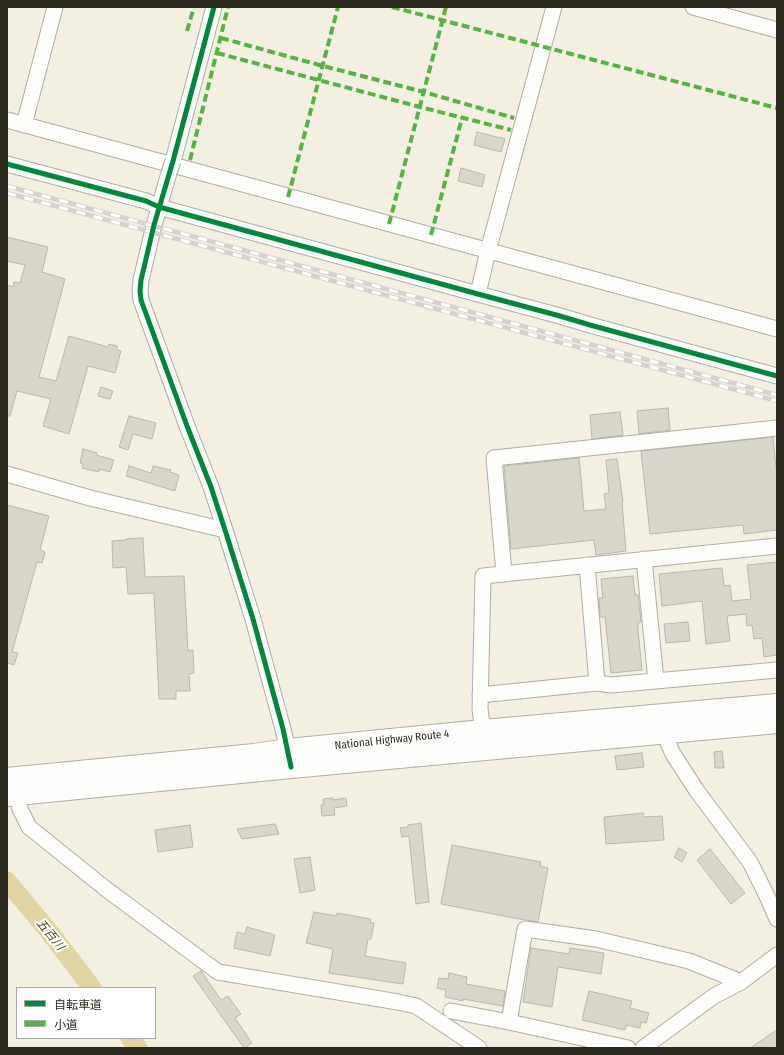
<!DOCTYPE html>
<meta charset="utf-8">
<style>
body{margin:0}
#map{position:relative;width:784px;height:1055px;overflow:hidden;background:#f3f0e2;font-family:"Fira Sans Condensed","Noto Sans JP",sans-serif}
canvas{display:block}
.frame{position:absolute;inset:0;border:8px solid #2b281e;pointer-events:none}
.legend{position:absolute;left:16px;top:987px;width:140px;height:52px;box-sizing:border-box;background:#fff;border:1px solid #aaa9a5;margin:0;padding:5px 7px;list-style:none;font-size:12px;color:#2b281e}
.legend li{display:flex;align-items:center;gap:8px;height:20px}
.legend b{width:20px;border:1px solid #aaa9a5}
</style>
<div id="map">
<canvas width="784" height="1055"></canvas>
<div class="frame"></div>
<ul class="legend">
<li><b style="height:5px;background:#00873e"></b>自転車道</li>
<li><b style="height:5px;background:#56b245"></b>小道</li>
</ul>
</div>
<script>
const ctx = document.querySelector('canvas').getContext('2d');
ctx.lineJoin = 'round';
const poly = rows => new Path2D(rows.map(r => 'M' + r).join(''));
function trace(path, color, width, dash) { ctx.strokeStyle = color; ctx.lineWidth = width; ctx.lineCap = dash ? 'butt' : 'round'; ctx.setLineDash(dash || []); ctx.stroke(path); }
function fillPath(path, color) { ctx.fillStyle = color; ctx.fill(path, 'evenodd'); }
function label(font, color, halo, rows, align = 'center') {
  ctx.font = font + ' "Fira Sans Condensed","Noto Sans JP",sans-serif'; ctx.lineWidth = 4; ctx.setLineDash([]); ctx.textBaseline = 'middle'; ctx.strokeStyle = halo; ctx.fillStyle = color; for (const [text, x, y, turn = 0] of rows) {
    ctx.save(); ctx.translate(x, y); ctx.rotate((+turn || 0) * Math.PI / 180); ctx.textAlign = isNaN(turn) ? turn : align; if (halo) ctx.strokeText(text, 0, 0); ctx.fillText(text, 0, 0); ctx.restore();
  }
}
const river = poly([
 [7,881,51,934,92,988],
 [130,1038,138,1048]
]);
const building = poly([
 [477,132,505,139,501,152,474,145,477,132],
 [461,168,485,175,482,187,458,181,461,168],
 [7,237,48,247,42,272,65,279,39,377,56,381,69,336,108,347,109,344,117,346,117,350,121,351,115,373,88,366,69,434,43,426,51,399,17,391,10,416,7,416,7,285,13,287,14,282,20,283,25,265,7,261,7,237],
 [101,387,113,391,110,399,98,396,101,387],
 [668,408,670,430,639,434,637,411,668,408],
 [620,412,623,435,592,439,590,415,620,412],
 [129,416,156,423,152,439,133,434,128,450,119,447,129,416],
 [773,437,777,477,777,530,744,534,743,525,650,534,641,451,773,437],
 [83,449,97,453,96,455,114,460,110,472,99,469,99,472,82,468,83,464,80,463,83,449],
 [579,458,584,511,606,509,604,494,609,493,606,460,617,459,623,502,622,502,626,551,596,555,594,540,511,549,504,466,579,458],
 [129,466,151,473,153,466,171,470,170,472,179,475,175,491,126,476,129,466],
 [7,505,49,516,40,550,45,552,42,563,37,562,12,652,18,653,14,665,7,663,7,505],
 [143,538,145,577,184,576,188,651,193,650,194,673,189,674,190,691,176,691,176,699,159,699,154,593,128,594,126,567,113,568,112,541,126,540,126,539,143,538],
 [777,562,777,655,764,657,762,638,754,639,752,625,747,626,746,614,727,616,730,641,706,644,702,601,662,606,659,574,722,568,724,586,730,585,732,601,751,599,747,565,777,562],
 [633,576,635,595,638,595,641,622,638,623,638,630,642,670,611,673,605,617,600,617,599,598,603,598,601,579,633,576],
 [688,622,690,641,666,643,664,624,688,622],
 [722,751,724,768,715,768,714,752,722,751],
 [642,753,644,767,617,770,615,756,642,753],
 [332,798,333,800,346,798,347,806,334,808,335,815,322,816,321,805,324,804,323,799,332,798],
 [643,813,644,817,662,816,664,840,606,844,604,817,643,813],
 [421,823,429,902,416,904,409,836,402,837,400,828,408,827,408,825,421,823],
 [275,824,279,834,242,839,237,829,275,824],
 [190,825,193,847,158,852,155,830,190,825],
 [452,845,541,862,540,866,548,868,538,922,525,920,441,904,452,845],
 [679,848,687,853,682,862,674,857,679,848],
 [710,849,745,893,731,904,697,860,710,849],
 [310,857,315,890,300,893,294,859,310,857],
 [314,912,336,916,337,913,371,919,370,923,374,923,371,939,368,939,365,956,406,963,403,984,329,973,333,949,306,943,314,912],
 [247,927,275,935,270,956,234,948,237,932,245,934,247,927],
 [531,948,569,954,570,948,604,953,601,974,558,967,552,1007,523,1002,531,948],
 [201,971,221,1000,228,996,241,1014,235,1018,252,1043,244,1048,193,976,201,971],
 [449,973,467,977,466,984,505,991,503,1006,463,999,463,1001,445,997,446,990,437,988,439,978,448,979,449,973],
 [589,991,632,1001,630,1008,649,1013,646,1023,641,1022,640,1028,626,1025,625,1030,582,1020,589,991],
 [777,1030,777,1048,750,1048,777,1030]
]);
const minor = poly([
 [693,7,777,30],
 [7,120,777,329],
 [24,125,55,7],
 [173,161,214,7],
 [7,164,146,201,159,207,478,294,560,316,590,325,777,376],
 [169,173,154,225,141,280,140,291,141,300,187,426,211,487,225,530,253,619,283,729,290,758],
 [478,294,488,251,554,7],
 [7,474,90,498,225,530],
 [644,559,656,681],
 [587,565,597,683],
 [504,574,494,458,777,428],
 [480,695,597,683,611,685,777,670],
 [483,731,480,709,483,576,777,546],
 [667,732,668,743,673,754,697,791,750,862,766,894,777,919],
 [18,794,20,809,29,827,106,889,218,972,398,1002,416,1006,479,1048],
 [451,1011,509,1022,628,1048],
 [509,1022,525,929,596,939,689,961,741,982],
 [643,1048,714,996,741,982,777,955]
]);
const highway = poly([
 [7,779,254,755,288,750,483,731,777,705],
 [7,795,291,767,777,722]
]);
const rail = poly([
 [7,186,777,395],
 [7,193,777,401]
]);
const minorBridge = poly([
 [169,173,173,161]
]);
const quiet = poly([
 [392,7,777,108],
 [187,31,194,7],
 [221,38,323,66,424,92,514,118],
 [217,53,420,107,511,130],
 [190,160,228,7],
 [288,197,338,7],
 [389,224,446,7],
 [431,235,462,118]
]);
const cycleway = poly([
 [214,7,173,161,154,225,141,280,140,291,141,300,187,426,211,487,225,530,253,619,283,729,291,767],
 [7,164,146,201,159,207,478,294,560,316,590,325,777,376]
]);
const streetNames = [
 ["National Highway Route 4",392,740,-6]
];
const waterNames = [
 ["五百川",50,935,51]
];
trace(river, '#e1d3a2', 19);
fillPath(building, '#d9d6cb');
trace(building, '#b9b6ac', 1);
trace(minor, '#afaca2', 17);
trace(highway, '#afaca2', 24);
trace(minor, '#fdfdfb', 15);
trace(highway, '#fdfdfb', 22);
trace(rail, '#d4d2ce', 4.5);
trace(rail, '#fff', 3, [9]);
trace(minorBridge, '#afaca2', 17, []);
trace(minorBridge, '#fdfdfb', 15);
trace(quiet, '#56b245', 4, [8, 4]);
trace(cycleway, '#00873e', 5);
label('11px', '#2b281e', '#fff', streetNames);
label('italic 12px', '#554816', '#fff', waterNames);
</script>
